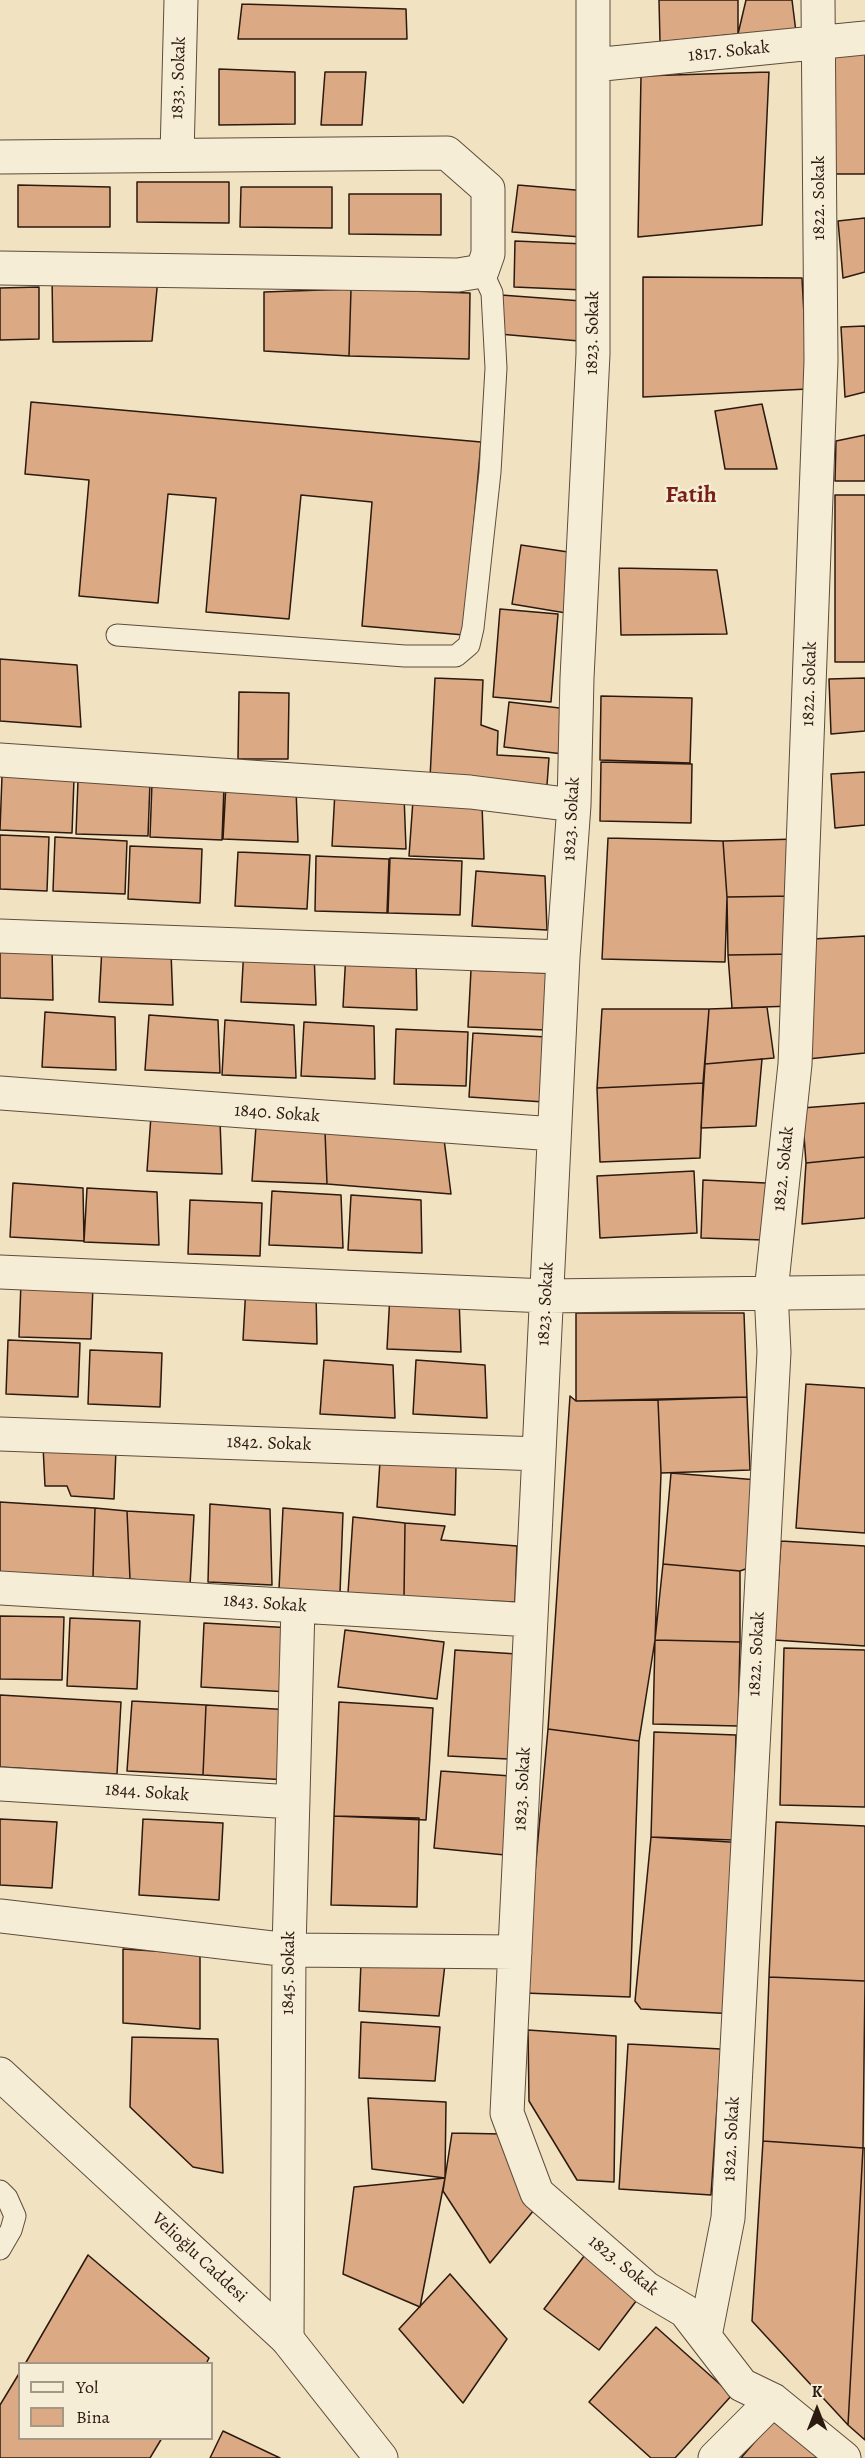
<!DOCTYPE html>
<meta charset="utf-8">
<style>
body{margin:0}
#map{position:relative;width:865px;height:2458px;overflow:hidden;background:#f1e3c1;font-family:Alegreya,serif}
canvas{display:block}
.legend{position:absolute;left:18px;top:2362px;width:195px;height:78px;box-sizing:border-box;background:#f6edd7;border:2px solid #a59887;margin:0;padding:8px 10px;list-style:none;font-size:18px;color:#2c190f}
.legend li{display:flex;align-items:center;gap:12px;height:30px}
.legend b{width:30px;border:2px solid #a59887}
.north{position:absolute;left:787px;top:2380px;width:60px;height:60px;-webkit-text-stroke:4px #f6edd7;paint-order:stroke;rotate:0deg;font-size:16px;font-weight:700;line-height:24px;text-align:center;color:#2c190f}
.north::after{content:'';display:block;margin:auto;width:21px;height:27px;background:#2c190f;clip-path:polygon(50% 0,100% 100%,50% 72%,0 100%)}
</style>
<div id="map">
<canvas width="865" height="2458"></canvas>
<ul class="legend">
<li><b style="height:8px;background:#f6edd7"></b>Yol</li>
<li><b style="height:16px;background:#dba983"></b>Bina</li>
</ul>
<div class="north">K</div>
</div>
<script>
const ctx = document.querySelector('canvas').getContext('2d');
ctx.lineJoin = 'round';
function fillPath(path, color) { ctx.fillStyle = color; ctx.fill(path, 'evenodd'); }
const poly = rows => new Path2D(rows.map(r => 'M' + r).join(''));
function trace(path, color, width, dash) { ctx.strokeStyle = color; ctx.lineWidth = width; ctx.lineCap = dash ? 'butt' : 'round'; ctx.setLineDash(dash || []); ctx.stroke(path); }
function label(font, color, halo, rows, align = 'center') {
  ctx.font = font + ' Alegreya,serif'; ctx.lineWidth = 4.5; ctx.setLineDash([]); ctx.textBaseline = 'middle'; ctx.strokeStyle = halo; ctx.fillStyle = color; for (const [text, x, y, turn = 0] of rows) {
    ctx.save(); ctx.translate(x, y); ctx.rotate((+turn || 0) * Math.PI / 180); ctx.textAlign = isNaN(turn) ? turn : align; if (halo) ctx.strokeText(text, 0, 0); ctx.fillText(text, 0, 0); ctx.restore();
  }
}
const building = poly([
 [659,0,738,0,738,34,660,42,659,0],
 [746,0,792,0,796,32,738,34,746,0],
 [242,4,406,9,407,39,238,39,242,4],
 [831,52,865,52,865,174,830,174,831,52],
 [219,69,295,72,295,124,219,125,219,69],
 [325,72,366,72,362,125,321,125,325,72],
 [769,72,762,225,638,237,641,76,769,72],
 [137,182,229,182,229,223,137,222,137,182],
 [18,185,110,187,110,227,18,227,18,185],
 [518,185,587,191,582,237,512,232,518,185],
 [241,187,332,187,332,228,240,227,241,187],
 [349,194,441,194,441,235,349,234,349,194],
 [865,218,865,272,843,278,838,221,865,218],
 [515,241,585,244,584,290,514,287,515,241],
 [52,277,158,278,152,341,53,342,52,277],
 [643,277,802,278,808,389,643,397,643,277],
 [39,287,39,339,0,340,0,288,39,287],
 [351,289,470,293,469,359,349,356,351,289],
 [351,289,349,356,264,351,264,292,351,289],
 [501,295,582,301,579,341,499,334,501,295],
 [865,326,865,392,845,397,841,327,865,326],
 [31,402,481,442,464,635,362,626,372,502,301,495,289,619,206,612,216,498,168,494,158,603,79,596,89,480,25,474,31,402],
 [762,404,777,469,725,469,715,411,762,404],
 [865,435,865,481,835,481,836,441,865,435],
 [835,495,865,495,865,662,835,662,835,495],
 [521,545,575,553,566,613,512,604,521,545],
 [619,568,717,570,727,634,621,635,619,568],
 [500,609,558,614,551,702,493,697,500,609],
 [0,659,77,665,81,727,0,721,0,659],
 [435,678,483,680,481,725,498,731,497,755,549,758,547,785,430,778,435,678],
 [865,678,865,731,831,734,829,679,865,678],
 [239,692,289,693,288,759,238,759,239,692],
 [601,696,692,698,690,763,600,760,601,696],
 [509,702,568,709,563,754,504,747,509,702],
 [601,762,692,764,691,823,600,821,601,762],
 [865,772,865,825,835,828,831,774,865,772],
 [2,776,74,779,72,833,0,830,2,776],
 [78,780,150,782,148,836,76,834,78,780],
 [152,783,224,786,222,840,150,837,152,783],
 [226,784,296,789,298,842,223,839,226,784],
 [335,791,404,795,406,849,332,846,335,791],
 [413,800,482,805,484,859,409,856,413,800],
 [0,835,49,837,47,891,0,889,0,835],
 [55,837,127,841,125,894,53,891,55,837],
 [608,838,723,841,727,897,725,962,602,959,608,838],
 [797,839,794,896,727,897,723,841,797,839],
 [130,846,202,849,200,903,128,899,130,846],
 [238,852,310,855,307,909,235,906,238,852],
 [316,856,389,859,387,913,315,911,316,856],
 [390,858,462,861,460,915,388,913,390,858],
 [476,871,545,876,547,930,472,926,476,871],
 [794,896,795,954,728,955,727,897,794,896],
 [865,936,865,1053,808,1059,813,939,865,936],
 [0,943,52,947,53,1000,0,998,0,943],
 [102,947,171,952,173,1005,99,1002,102,947],
 [244,947,314,952,316,1005,241,1002,244,947],
 [346,952,416,957,417,1010,343,1007,346,952],
 [795,954,793,1006,732,1008,728,955,795,954],
 [471,970,548,973,546,1030,468,1027,471,970],
 [767,1007,774,1058,705,1064,709,1009,767,1007],
 [602,1009,709,1009,703,1083,597,1088,602,1009],
 [45,1012,115,1017,116,1070,42,1067,45,1012],
 [149,1015,218,1020,220,1073,145,1070,149,1015],
 [225,1020,294,1025,296,1078,222,1075,225,1020],
 [304,1022,374,1026,375,1079,301,1076,304,1022],
 [396,1029,468,1032,466,1086,394,1084,396,1029],
 [473,1033,547,1037,544,1102,469,1097,473,1033],
 [762,1059,756,1126,701,1128,705,1064,762,1059],
 [703,1083,700,1158,600,1162,597,1088,703,1083],
 [865,1103,865,1157,806,1163,802,1108,865,1103],
 [151,1116,220,1121,222,1174,147,1171,151,1116],
 [256,1126,325,1131,327,1184,252,1181,256,1126],
 [325,1131,444,1139,451,1194,327,1184,325,1131],
 [865,1157,865,1218,802,1224,806,1163,865,1157],
 [694,1171,697,1233,600,1238,597,1176,694,1171],
 [703,1180,766,1183,764,1240,701,1238,703,1180],
 [13,1183,83,1188,84,1241,10,1237,13,1183],
 [87,1188,157,1192,159,1245,84,1242,87,1188],
 [272,1191,341,1195,343,1248,269,1245,272,1191],
 [351,1195,421,1200,422,1253,348,1250,351,1195],
 [190,1200,262,1203,260,1256,188,1254,190,1200],
 [21,1282,93,1285,91,1339,19,1337,21,1282],
 [246,1286,316,1290,317,1344,243,1340,246,1286],
 [390,1294,459,1298,461,1352,387,1349,390,1294],
 [576,1313,744,1313,747,1397,576,1401,576,1313],
 [8,1340,80,1343,78,1397,6,1394,8,1340],
 [90,1350,162,1353,160,1407,88,1404,90,1350],
 [324,1360,393,1365,395,1418,320,1414,324,1360],
 [416,1360,485,1365,487,1418,413,1414,416,1360],
 [806,1384,865,1388,865,1533,796,1528,806,1384],
 [570,1396,576,1401,658,1400,661,1473,655,1640,639,1741,548,1729,570,1396],
 [747,1397,750,1470,661,1473,658,1400,747,1397],
 [43,1446,116,1449,114,1499,71,1496,67,1486,45,1486,43,1446],
 [380,1461,456,1465,455,1515,377,1507,380,1461],
 [671,1473,758,1480,751,1567,740,1571,663,1564,671,1473],
 [0,1502,95,1508,93,1577,0,1574,0,1502],
 [210,1504,270,1509,272,1585,208,1582,210,1504],
 [95,1508,127,1511,130,1579,93,1577,95,1508],
 [283,1508,343,1513,340,1593,279,1589,283,1508],
 [127,1511,194,1515,190,1585,130,1579,127,1511],
 [353,1517,405,1523,404,1598,348,1593,353,1517],
 [405,1523,445,1526,441,1540,517,1546,515,1602,404,1598,405,1523],
 [781,1541,865,1546,865,1646,774,1640,781,1541],
 [663,1564,740,1571,740,1642,655,1640,663,1564],
 [0,1616,64,1617,62,1680,0,1679,0,1616],
 [70,1618,140,1621,137,1689,67,1686,70,1618],
 [204,1623,293,1628,289,1692,201,1687,204,1623],
 [345,1630,444,1642,437,1699,338,1687,345,1630],
 [655,1640,740,1642,738,1726,653,1724,655,1640],
 [784,1648,865,1650,865,1807,780,1805,784,1648],
 [455,1650,517,1654,508,1759,448,1756,455,1650],
 [0,1695,121,1702,117,1774,0,1767,0,1695],
 [132,1701,206,1705,203,1775,127,1771,132,1701],
 [339,1702,433,1708,426,1820,334,1816,339,1702],
 [206,1705,292,1710,288,1780,203,1775,206,1705],
 [548,1729,639,1741,630,1997,524,1993,548,1729],
 [654,1732,736,1735,733,1840,651,1837,654,1732],
 [441,1771,511,1776,505,1855,434,1848,441,1771],
 [334,1816,419,1818,417,1907,331,1905,334,1816],
 [0,1819,57,1822,52,1888,0,1885,0,1819],
 [143,1819,223,1823,219,1900,139,1895,143,1819],
 [776,1822,865,1826,865,1981,769,1977,776,1822],
 [651,1837,745,1843,736,2014,641,2009,635,2001,651,1837],
 [123,1949,200,1954,200,2029,123,2023,123,1949],
 [361,1962,445,1964,439,2016,359,2011,361,1962],
 [769,1977,865,1981,863,2148,763,2141,769,1977],
 [361,2022,440,2027,435,2081,359,2078,361,2022],
 [528,2030,616,2036,614,2182,577,2180,529,2101,528,2030],
 [132,2037,218,2039,223,2173,193,2167,130,2107,132,2037],
 [628,2044,721,2049,711,2195,619,2189,628,2044],
 [368,2098,446,2102,445,2178,372,2169,368,2098],
 [452,2133,502,2134,539,2204,490,2263,443,2191,452,2133],
 [763,2141,863,2148,848,2425,752,2321,763,2141],
 [863,2148,865,2148,865,2440,848,2425,863,2148],
 [445,2178,420,2307,343,2274,354,2187,445,2178],
 [591,2247,646,2288,599,2350,544,2309,591,2247],
 [88,2255,209,2358,206,2364,25,2364,88,2255],
 [450,2274,507,2339,463,2403,399,2329,450,2274],
 [656,2327,732,2395,675,2458,651,2458,589,2402,656,2327],
 [20,2372,20,2438,162,2438,150,2458,0,2458,0,2405,20,2372],
 [775,2418,821,2458,741,2458,775,2418],
 [223,2431,280,2458,210,2458,223,2431]
]);
const service = poly([
 [117,635,405,656,456,656,469,645,473,628,490,472,496,368,492,293,482,271],
 [0,2191,7,2198,15,2216,11,2230,0,2249]
]);
const minor = poly([
 [593,0,593,354,577,678,574,805,563,957,507,2113,537,2193,646,2288,685,2311,742,2385,773,2400,844,2458],
 [593,65,865,38],
 [177,155,181,0],
 [0,157,447,153,488,189,488,254,482,271,458,275,0,268],
 [0,760,470,792,574,805],
 [0,936,563,957],
 [0,1093,554,1134],
 [0,1272,546,1296,865,1292],
 [0,1434,539,1454],
 [0,1588,531,1620],
 [0,1784,293,1802],
 [0,1916,289,1950,515,1952],
 [705,2336,728,2218,774,1352,771,1292,795,1064,821,361,818,0],
 [287,2339,289,1950,298,1606],
 [715,2458,773,2400]
]);
const tertiary = poly([
 [0,2074,287,2339,381,2458]
]);
const streetNames = [
 ["1817. Sokak",729,52,-6],
 ["1833. Sokak",179,78,-88],
 ["1822. Sokak",820,198,-90],
 ["1823. Sokak",593,333,-89],
 ["1822. Sokak",810,684,-88],
 ["1823. Sokak",572,819,-87],
 ["1840. Sokak",277,1114,4],
 ["1822. Sokak",784,1169,-84],
 ["1823. Sokak",546,1304,-87],
 ["1842. Sokak",269,1444,2],
 ["1843. Sokak",265,1604,4],
 ["1822. Sokak",757,1654,-87],
 ["1823. Sokak",523,1789,-87],
 ["1844. Sokak",147,1793,4],
 ["1845. Sokak",289,1973,-89],
 ["1822. Sokak",732,2139,-87],
 ["Velioğlu Caddesi",199,2258,43],
 ["1823. Sokak",623,2266,39]
];
const districtNames = [
 ["Fatih",691,496]
];
fillPath(building, '#dba983');
trace(building, '#2c190f', 1.5);
trace(service, '#5d4c3c', 23);
trace(minor, '#5d4c3c', 35);
trace(tertiary, '#5d4c3c', 35);
trace(service, '#f6edd7', 21);
trace(minor, '#f6edd7', 33);
trace(tertiary, '#f6edd7', 33);
label('18px', '#2c190f', '#f6edd7', streetNames);
label('bold 24px', '#7a1f14', '#f6edd7', districtNames);
</script>
